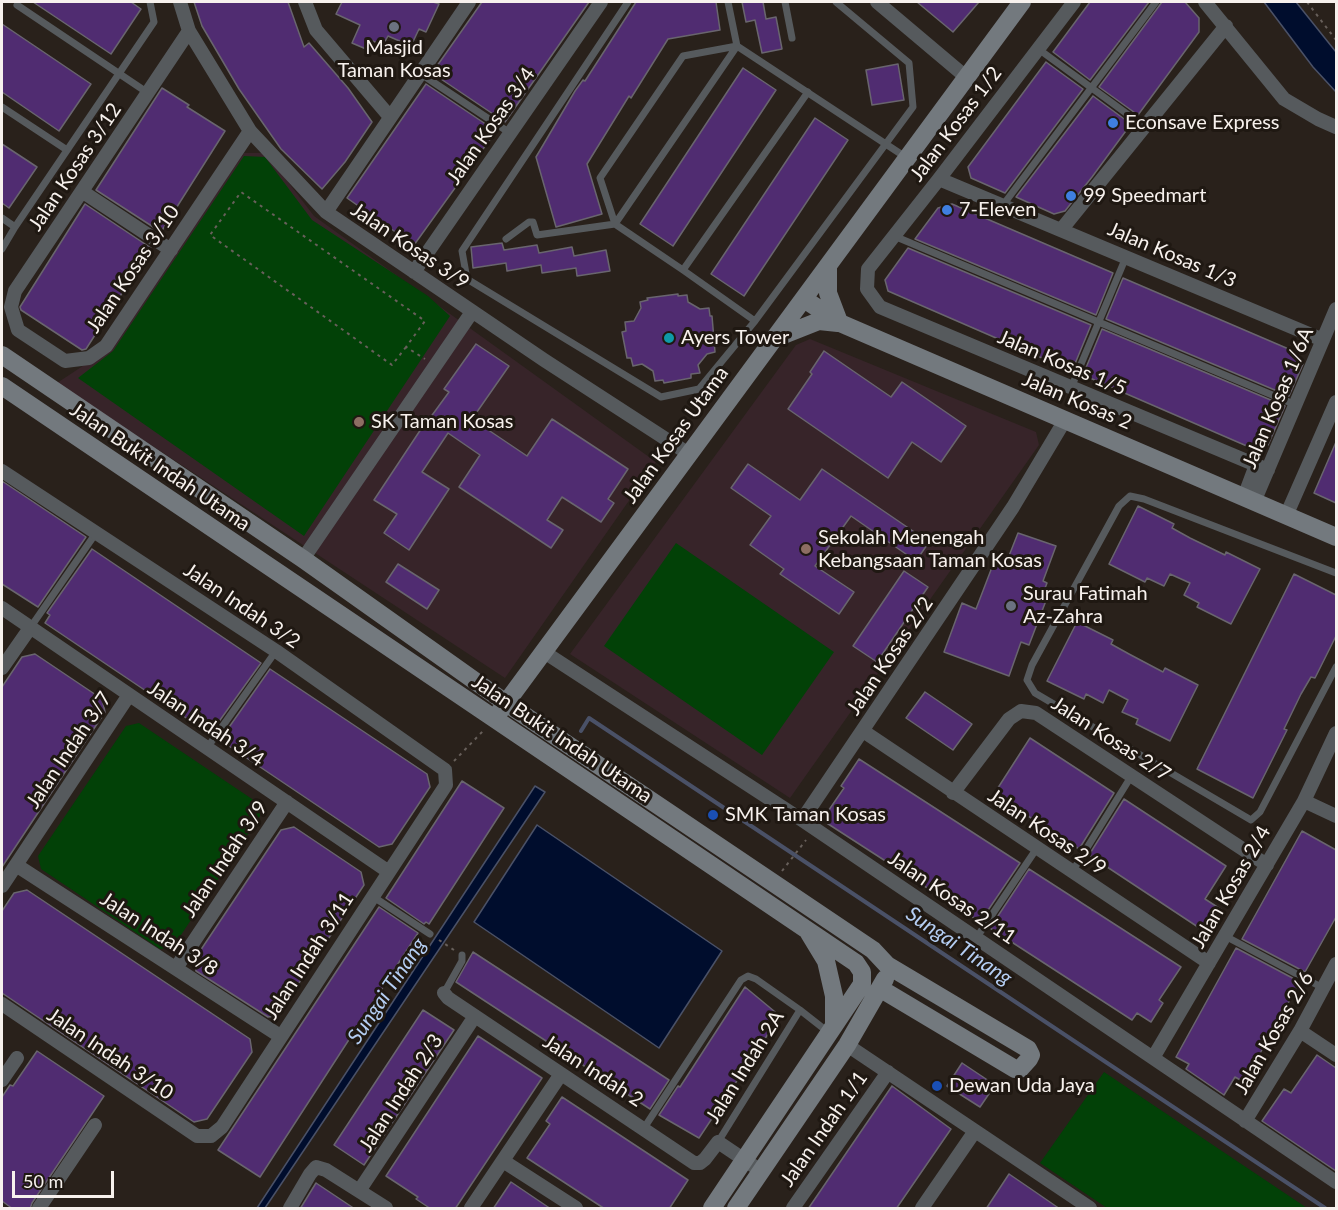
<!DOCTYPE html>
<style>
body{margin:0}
#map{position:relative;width:1338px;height:1210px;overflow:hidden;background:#29211b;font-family:Lato,sans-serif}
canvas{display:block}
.frame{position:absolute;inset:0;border:3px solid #f7f1ed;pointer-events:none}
.scale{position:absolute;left:12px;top:1171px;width:102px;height:27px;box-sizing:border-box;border:3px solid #f7f1ed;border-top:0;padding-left:8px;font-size:18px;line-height:21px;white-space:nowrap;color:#f7f1ed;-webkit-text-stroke:4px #1f1812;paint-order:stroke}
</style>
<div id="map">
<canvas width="1338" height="1210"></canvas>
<div class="frame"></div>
<div class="scale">50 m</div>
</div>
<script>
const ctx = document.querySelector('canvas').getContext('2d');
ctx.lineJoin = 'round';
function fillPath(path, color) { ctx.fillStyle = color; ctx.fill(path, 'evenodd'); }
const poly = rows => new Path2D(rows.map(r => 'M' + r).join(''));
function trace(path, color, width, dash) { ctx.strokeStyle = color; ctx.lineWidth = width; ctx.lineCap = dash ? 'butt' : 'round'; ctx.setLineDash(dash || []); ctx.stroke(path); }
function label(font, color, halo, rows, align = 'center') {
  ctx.font = font + ' Lato,sans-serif'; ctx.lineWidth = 6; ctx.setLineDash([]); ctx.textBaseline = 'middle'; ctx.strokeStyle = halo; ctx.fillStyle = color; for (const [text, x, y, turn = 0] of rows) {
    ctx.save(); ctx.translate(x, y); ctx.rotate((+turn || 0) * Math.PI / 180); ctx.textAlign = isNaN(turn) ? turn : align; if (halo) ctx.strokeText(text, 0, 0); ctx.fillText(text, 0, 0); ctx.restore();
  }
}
const education = poly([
 [244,153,266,153,314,216,656,462,505,678,57,383,110,348],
 [810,339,1036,432,1039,445,790,798,570,654,796,345]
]);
const green = poly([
 [244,156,265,157,312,220,428,296,450,316,304,536,78,378,113,351],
 [676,543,834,652,762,755,604,646],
 [139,723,258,803,260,816,173,947,160,949,41,869,38,856,126,726],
 [1104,1072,1307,1208,1107,1208,1040,1163]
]);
const water = poly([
 [1264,2,1296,2,1336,52,1336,92,1313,67,1264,2],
 [535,786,545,792,265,1208,257,1208,535,786],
 [537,825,722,951,659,1048,474,922,537,825]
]);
const stream = poly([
 [581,731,589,718,1325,1208]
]);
const building = poly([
 [33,2,131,2,141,9,111,54,33,2],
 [194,2,288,2,304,47,309,43,348,88,372,122,345,162,322,189,281,149,239,89,202,26,194,2],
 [342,2,433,2,439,4,426,32,419,29,411,46,388,36,383,45,370,40,366,49,352,43,360,25,336,14,342,2],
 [482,2,589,2,505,122,432,73,482,2],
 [636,2,716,2,720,30,668,39,631,98,629,96,587,164,602,214,556,227,536,157,575,91,583,80,585,81,636,2],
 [742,2,763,2,766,19,776,17,782,49,762,53,755,20,746,22,742,2],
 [917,2,979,2,953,32,917,2],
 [1090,2,1149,2,1090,80,1053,52,1090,2],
 [1162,2,1185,2,1199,18,1199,32,1138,115,1099,87,1162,2],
 [2,24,91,84,59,131,2,92,2,24],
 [1046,62,1083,89,1005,193,971,178,968,167,1046,62],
 [898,64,904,100,872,105,866,70,898,64],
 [743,68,776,90,673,246,640,224,743,68],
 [426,84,496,131,414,245,347,198,426,84],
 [162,88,189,105,187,107,225,131,161,232,96,190,162,88],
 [1093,96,1131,124,1092,177,1065,211,1054,214,1016,197,1093,96],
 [815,118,848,140,744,296,711,274,815,118],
 [2,144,37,167,9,208,2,203,2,144],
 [85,204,151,248,86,349,82,350,21,310,20,307,85,204],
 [952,204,1113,273,1096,315,915,239,938,208,952,204],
 [502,243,504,250,537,245,539,253,572,247,574,256,606,250,610,271,577,276,576,268,542,273,541,265,507,271,506,263,473,268,471,247,502,243],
 [908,248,1091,325,1072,371,888,291,885,280,908,248],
 [1123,278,1298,353,1303,364,1289,396,1106,319,1123,278],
 [678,294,678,296,687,295,688,302,700,309,709,308,710,316,712,316,715,352,707,354,698,365,700,373,691,374,691,378,664,383,663,380,655,381,653,371,642,364,633,366,631,358,627,358,622,332,626,331,625,322,634,321,641,308,640,302,648,300,647,298,678,294],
 [1102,329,1285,406,1268,445,1256,450,1083,375,1102,329],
 [476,344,509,366,472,419,527,456,552,419,628,469,608,499,614,503,601,522,562,497,547,520,563,530,551,548,459,487,480,455,448,433,422,472,449,489,409,550,384,533,397,514,374,500,429,417,430,418,449,392,444,389,476,344],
 [824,351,891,397,902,382,966,426,941,462,912,442,888,478,788,409,812,374,810,372,824,351],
 [1336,442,1336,503,1314,493,1336,442],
 [748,464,800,500,822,469,929,542,916,561,851,516,815,566,854,592,839,614,780,574,784,569,750,545,771,516,731,488,748,464],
 [2,481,86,537,38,607,2,584,2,481],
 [1138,506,1174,524,1172,528,1190,538,1225,555,1226,552,1260,569,1231,624,1197,607,1199,603,1184,595,1190,583,1170,574,1164,586,1147,578,1145,582,1109,564,1138,506],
 [1018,533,1056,546,1043,581,1047,583,1042,596,1047,598,1029,645,1021,642,1009,676,944,652,962,603,976,609,994,562,1005,566,1018,533],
 [92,549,261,663,210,734,45,623,50,615,47,613,92,549],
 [398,564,439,590,427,609,386,582,398,564],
 [904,571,928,587,877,662,853,646,904,571],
 [1294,574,1336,595,1336,636,1315,678,1311,677,1301,694,1284,729,1287,730,1253,798,1197,769,1294,574],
 [1077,622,1113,640,1111,644,1129,654,1163,672,1165,668,1198,685,1170,741,1136,724,1138,719,1122,712,1128,700,1109,690,1103,703,1086,694,1084,699,1047,681,1077,622],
 [35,654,102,699,105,712,2,867,2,687,22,657,35,654],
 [270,669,427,774,430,787,392,844,379,847,220,740,270,669],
 [925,692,972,724,953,750,906,718,925,692],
 [1030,738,1114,793,1079,849,994,794,1030,738],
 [859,759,1020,863,980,922,822,820,844,788,841,786,859,759],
 [462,781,504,808,429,924,426,922,424,924,386,898,462,781],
 [1124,799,1226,866,1205,899,1222,910,1207,933,1089,855,1124,799],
 [294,827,361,872,364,885,277,1016,268,1017,196,971,194,960,281,830,294,827],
 [1302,831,1336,850,1336,917,1305,972,1242,939,1302,831],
 [1029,869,1181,967,1159,1000,1163,1003,1151,1022,1137,1013,1132,1020,990,928,1029,869],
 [27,890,250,1039,252,1052,207,1119,194,1122,2,993,2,911,14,893,27,890],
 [379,907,418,933,260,1177,218,1150,379,907],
 [1236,948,1300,982,1244,1082,1235,1077,1224,1095,1186,1069,1189,1064,1176,1057,1236,948],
 [473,952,669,1080,650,1109,456,982,473,952],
 [745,987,780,1016,699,1138,659,1115,678,1086,680,1087,745,987],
 [423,1010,454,1030,364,1165,334,1145,423,1010],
 [478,1036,542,1078,455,1209,431,1209,416,1199,418,1197,386,1176,478,1036],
 [37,1051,104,1096,32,1203,30,1209,13,1209,2,1201,2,1097,10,1085,13,1086,37,1051],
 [1317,1055,1336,1068,1336,1171,1262,1121,1284,1089,1291,1093,1317,1055],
 [962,1063,995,1085,980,1107,947,1086,962,1063],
 [892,1086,951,1129,896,1209,808,1209,892,1086],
 [562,1097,688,1180,669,1209,605,1209,527,1158,550,1124,546,1121,562,1097],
 [1009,1174,1031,1189,1060,1209,986,1209,1009,1174],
 [511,1182,551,1209,493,1209,511,1182],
 [316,1183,355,1209,300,1209,316,1183]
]);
const path = poly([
 [1307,2,1336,40],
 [406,347,392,365,210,235,241,192,425,321,406,347,425,359],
 [454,761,483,731],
 [782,871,806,840],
 [439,940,454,950]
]);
const lane = poly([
 [628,2,462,251,467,279,661,397,699,389,755,321,913,107,909,63,836,2],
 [785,2,792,38],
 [17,5,148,93],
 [1037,48,1145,127],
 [421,74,510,133],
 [2,107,67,150],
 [1003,205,1156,2],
 [2,218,15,227],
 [894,236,1296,405],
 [506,239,529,222,533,222,537,235,615,224,737,46,728,2],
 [2,249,15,227,154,22,150,2],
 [683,270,808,92],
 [755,321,683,270,615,224,600,178,683,56,737,46,907,158],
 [1071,388,1126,257],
 [1336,573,1144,499,1130,496,1119,506,1032,665,1027,680,1035,693,1251,820,1260,812,1336,667],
 [30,628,96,533],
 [207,748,276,651],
 [1072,872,1132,775],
 [372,896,430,934],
 [1225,936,1323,988],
 [977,937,1037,848],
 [444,993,462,961,462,955],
 [644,1128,741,980,748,976,756,979,800,1010],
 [718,1142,800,1010,828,1032]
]);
const street = poly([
 [180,2,189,31,250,131,326,212,544,360,689,454],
 [305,2,316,30,390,117],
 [877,2,966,77],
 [1074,2,939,179,868,269,867,289,880,307,1268,470],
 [1205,2,1284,99,1318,119,1336,127],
 [189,31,15,291,11,307,18,330,65,361,89,358,106,346,250,131],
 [939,179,1323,340],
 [83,192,171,250],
 [326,212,469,2],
 [1061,230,1226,26],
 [414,272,601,2],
 [2,471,276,651,445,770,446,785,222,1127,211,1136,197,1136,2,1004],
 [1244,497,1256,465],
 [1254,502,1336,309],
 [1286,516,1336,402],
 [303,559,472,312],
 [2,608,389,872],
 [544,652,802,820,1336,1182],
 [2,668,30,628],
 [863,731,1209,963],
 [953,793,1009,719,1021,711,1036,713,1267,865],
 [1304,801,1336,816],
 [802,820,1013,507,1065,420],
 [16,865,280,1036],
 [2,886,129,695],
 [176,968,287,802],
 [444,993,448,998,694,1163,700,1163,705,1159,718,1142,761,1171],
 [1300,1031,1336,1055],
 [847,1045,1090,1208],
 [1153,1058,1304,801,1336,733],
 [2,1080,17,1058],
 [1245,1121,1300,1031,1336,964],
 [503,1161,576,1208],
 [359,1191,475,1016],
 [39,1208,95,1125],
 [290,1208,310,1174,316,1167,326,1170,386,1208],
 [471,1208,561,1074],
 [793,1208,888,1072],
 [922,1208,975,1131]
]);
const secondary = poly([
 [828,266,828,293,839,322],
 [804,299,840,323,1336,537],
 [776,338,819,321,838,323],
 [2,355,303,559,506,703,873,950,887,965,1028,1049,1031,1055,1029,1059,1020,1069,1015,1069,881,989],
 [2,386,856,963,862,972,862,984,712,1208],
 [500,711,1022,2],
 [809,933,826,961,834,996,834,1025],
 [736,1208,847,1045,885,979]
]);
const markers = [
 [394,27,6,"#6b7280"],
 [1113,123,6,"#3f7fe0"],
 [1071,196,6,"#3f7fe0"],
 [947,210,6,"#3f7fe0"],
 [669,338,6,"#0f9aa8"],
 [359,422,6,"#8d6e63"],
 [806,549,6,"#8d6e63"],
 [1011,606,6,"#6b7280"],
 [713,815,6,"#1a4fb4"],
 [937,1086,6,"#1a4fb4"]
];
const poiNames = [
 ["Masjid",394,48,"center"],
 ["Taman Kosas",394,71,"center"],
 ["Econsave Express",1125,123],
 ["99 Speedmart",1083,196],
 ["7-Eleven",959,210],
 ["Ayers Tower",681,338],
 ["SK Taman Kosas",371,422],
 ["Sekolah Menengah",818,538],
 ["Kebangsaan Taman Kosas",818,561],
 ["Surau Fatimah",1023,594],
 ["Az-Zahra",1023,617],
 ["SMK Taman Kosas",725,815],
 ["Dewan Uda Jaya",949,1086]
];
const streetNames = [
 ["Jalan Kosas 1/2",956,124,-53],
 ["Jalan Kosas 3/4",491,126,-55],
 ["Jalan Kosas 3/12",75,167,-56],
 ["Jalan Kosas 3/9",410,246,34],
 ["Jalan Kosas 1/3",1172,255,23],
 ["Jalan Kosas 3/10",133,269,-56],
 ["Jalan Kosas 1/5",1062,363,23],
 ["Jalan Kosas 1/6A",1278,398,-67],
 ["Jalan Kosas 2",1077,401,23],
 ["Jalan Kosas Utama",676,435,-54],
 ["Jalan Bukit Indah Utama",160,467,34],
 ["Jalan Indah 3/2",242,606,34],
 ["Jalan Kosas 2/2",890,656,-56],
 ["Jalan Indah 3/4",206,724,34],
 ["Jalan Bukit Indah Utama",562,739,34],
 ["Jalan Kosas 2/7",1111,739,33],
 ["Jalan Indah 3/7",69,750,-56],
 ["Jalan Kosas 2/9",1047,832,34],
 ["Jalan Indah 3/9",225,859,-56],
 ["Jalan Kosas 2/4",1231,887,-60],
 ["Jalan Kosas 2/11",952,898,34],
 ["Jalan Indah 3/8",159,934,33],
 ["Jalan Indah 3/11",309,956,-57],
 ["Jalan Kosas 2/6",1274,1033,-60],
 ["Jalan Indah 3/10",110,1054,34],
 ["Jalan Indah 2A",745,1067,-58],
 ["Jalan Indah 2",593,1071,33],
 ["Jalan Indah 2/3",401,1093,-57],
 ["Jalan Indah 1/1",824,1129,-55]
];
const waterNames = [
 ["Sungai Tinang",959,946,34],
 ["Sungai Tinang",387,991,-56]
];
fillPath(education, '#372429');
fillPath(green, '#024107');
fillPath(water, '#000d2d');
trace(water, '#4a5167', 1.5);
trace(stream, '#4a5167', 4);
fillPath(building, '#502c71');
trace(building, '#69656e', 1.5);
trace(path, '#675f5a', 2, [3, 4.5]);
trace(lane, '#565a5d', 7);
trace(street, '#565a5d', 14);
trace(secondary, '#73797e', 18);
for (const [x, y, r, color] of markers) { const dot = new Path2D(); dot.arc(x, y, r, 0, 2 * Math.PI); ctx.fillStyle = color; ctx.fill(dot); trace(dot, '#1f1812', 2); }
label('20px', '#f7f1ed', '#1f1812', poiNames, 'left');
label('20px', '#f7f1ed', '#1f1812', streetNames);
label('italic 21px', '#b5cef3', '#1f1812', waterNames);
</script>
